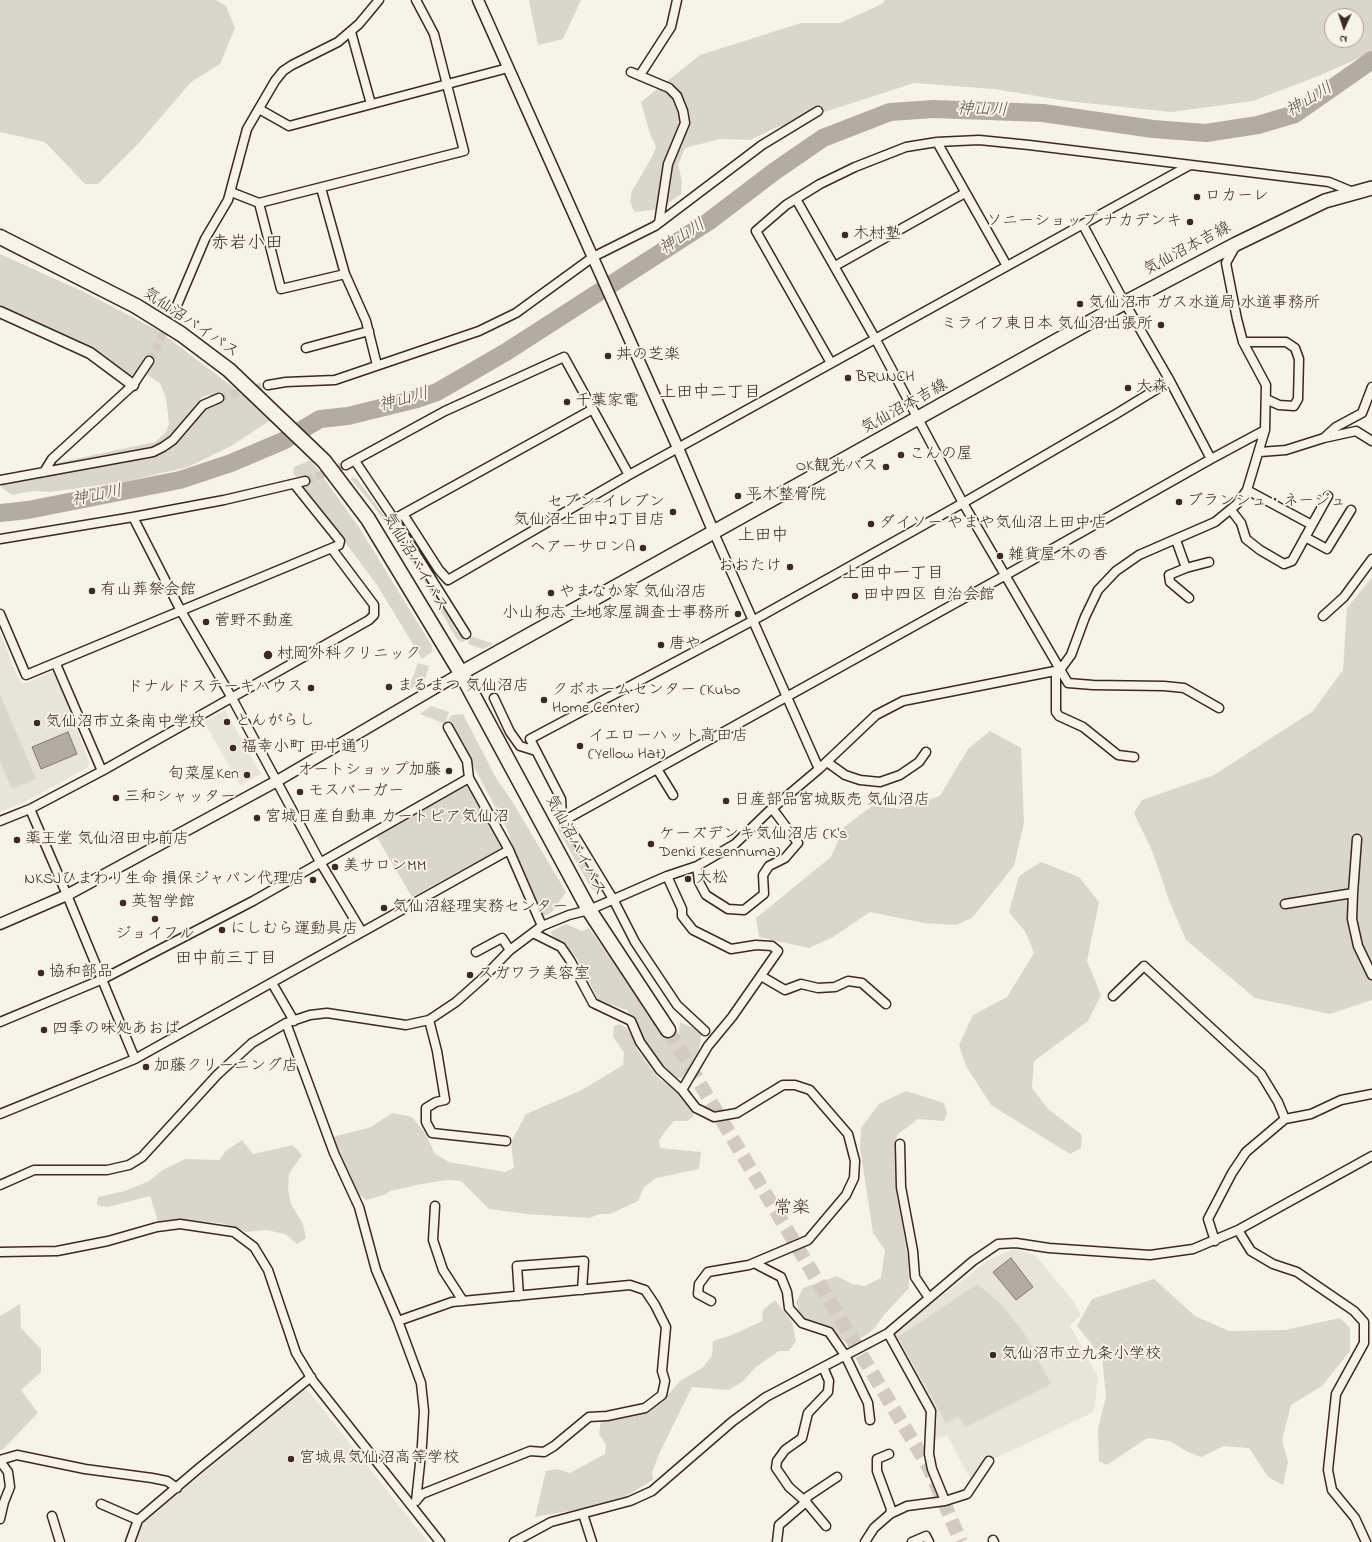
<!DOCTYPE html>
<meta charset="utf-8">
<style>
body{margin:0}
#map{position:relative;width:1372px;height:1542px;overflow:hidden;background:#f7f3e8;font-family:"Indie Flower",sans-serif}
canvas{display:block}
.north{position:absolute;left:1324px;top:8px;width:40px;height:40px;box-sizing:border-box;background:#f7f3e8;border:1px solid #aca397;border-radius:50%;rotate:183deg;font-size:11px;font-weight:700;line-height:16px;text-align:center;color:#3b2a1e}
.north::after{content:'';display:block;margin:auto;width:14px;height:18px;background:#3b2a1e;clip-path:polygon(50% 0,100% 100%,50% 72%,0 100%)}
</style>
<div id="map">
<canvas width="1372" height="1542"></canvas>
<div class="north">N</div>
</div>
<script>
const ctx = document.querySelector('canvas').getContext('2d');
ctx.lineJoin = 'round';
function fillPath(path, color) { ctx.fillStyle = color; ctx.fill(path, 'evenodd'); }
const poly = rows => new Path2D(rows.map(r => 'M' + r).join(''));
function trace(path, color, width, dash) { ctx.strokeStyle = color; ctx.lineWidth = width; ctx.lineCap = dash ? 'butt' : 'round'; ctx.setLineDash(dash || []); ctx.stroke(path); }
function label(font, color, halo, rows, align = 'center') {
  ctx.font = font + ' "Indie Flower","Klee One",sans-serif'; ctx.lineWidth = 4; ctx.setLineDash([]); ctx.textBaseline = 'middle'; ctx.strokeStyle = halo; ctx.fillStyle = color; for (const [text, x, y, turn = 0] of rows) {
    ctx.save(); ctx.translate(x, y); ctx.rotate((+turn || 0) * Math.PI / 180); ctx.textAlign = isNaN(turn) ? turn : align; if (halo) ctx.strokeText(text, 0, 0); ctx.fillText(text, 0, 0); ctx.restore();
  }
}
const built = poly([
 [0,632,18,678,23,684,51,672,56,675,89,762,87,768,25,802,0,812],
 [225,710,261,774,240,785,204,722],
 [1014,1249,1035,1255,1074,1302,1081,1315,1070,1325,1098,1377,1094,1412,989,1461,973,1484,947,1435,930,1443,930,1409,888,1333,970,1275,986,1261],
 [304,1389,310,1393,428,1542,134,1542,141,1525]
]);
const green = poly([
 [0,0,216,0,226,6,235,28,220,64,191,82,138,144,98,184,85,184,45,142,0,132],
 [529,0,581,0,563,39,538,45],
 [885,0,1372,0,1372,52,1321,75,1253,101,1171,112,1067,101,994,89,914,83,775,128,750,140,720,139,685,148,678,165,682,181,681,194,660,209,634,212,630,201,632,191,652,157,656,147,650,134,641,102,700,55,801,23,840,23,882,4],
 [1332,16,1356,16,1356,40,1332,40],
 [0,254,86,293,159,331,251,401,271,420,231,446,188,467,123,482,50,492,33,491,12,495,2,488,1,482,157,453,197,415,214,403,216,399,209,395,202,397,176,434,160,446,138,453,52,468,52,464,56,463,155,442,166,432,169,424,166,398,160,383,147,375,153,361,144,357,135,373,130,376,102,355,0,307],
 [311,460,360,529,432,646,432,652,422,659,377,585,293,473,294,467],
 [353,477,357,479,391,525,430,586,433,587,448,612,456,631,465,638,465,641,461,642,456,638,420,574,373,505,351,479],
 [1372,577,1372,1000,1330,1014,1255,998,1186,940,1170,903,1153,853,1134,813,1142,800,1214,775,1313,711,1343,670,1347,608],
 [471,636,491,643,493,644,483,649,468,644],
 [418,663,429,666,424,682,408,690],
 [0,694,36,779,12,789,0,761],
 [431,706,449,712,445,724,420,714],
 [463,714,496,778,512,801,566,892,552,912,544,916,541,912,514,850,507,829,453,728,448,723,449,718,452,715],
 [990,731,1021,748,1024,823,1014,866,972,918,956,925,924,923,870,912,833,937,809,948,759,937,756,918,831,857,844,827,872,806,901,809,940,796,968,749],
 [466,783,502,848,412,897,375,834],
 [556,813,601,886,602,892,599,893,591,888,559,831],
 [1041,862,1079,877,1099,902,1087,961,1101,995,1088,1021,1034,1061,1032,1088,1048,1109,1082,1135,1081,1148,1070,1154,991,1105,966,1066,959,1045,973,1015,1007,997,1034,953,1026,933,1009,912,1019,876],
 [566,924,582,931,589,928,649,1013,658,1031,668,1040,678,1038,680,1022,702,1032,698,1055,682,1078,667,1077,627,1010,599,1001,576,957,566,945,554,937,550,932],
 [620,1024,628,1029,638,1051,658,1078,678,1091,694,1111,693,1117,687,1121,674,1121,666,1130,659,1141,660,1148,701,1152,699,1169,656,1178,644,1187,638,1201,610,1214,600,1214,589,1218,527,1214,489,1209,461,1181,447,1180,422,1184,390,1191,384,1195,366,1200,359,1194,333,1137,371,1127,392,1113,412,1117,425,1133,435,1154,449,1162,505,1172,514,1168,511,1142,526,1114,582,1090,623,1065,624,1053,613,1036,614,1026],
 [906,1091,944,1103,947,1113,944,1121,918,1119,897,1135,895,1151,897,1194,908,1258,909,1288,883,1316,874,1329,850,1346,827,1326,808,1321,800,1313,796,1303,803,1288,837,1276,852,1284,865,1286,881,1278,885,1250,873,1233,860,1147,861,1128,879,1104],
 [242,1140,253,1154,293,1145,302,1155,289,1174,288,1190,291,1204,303,1224,306,1238,297,1244,285,1234,266,1230,246,1232,221,1223,178,1220,158,1221,150,1196,107,1207,97,1205,98,1197,125,1191,149,1181,164,1169,186,1159,219,1160,226,1151],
 [1154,1279,1195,1316,1229,1331,1285,1330,1340,1318,1350,1328,1350,1351,1322,1386,1291,1405,1282,1440,1288,1462,1283,1485,1268,1477,1249,1448,1224,1446,1201,1457,1186,1451,1170,1441,1147,1438,1107,1465,1099,1461,1098,1429,1106,1396,1102,1357,1077,1326,1092,1299],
 [977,1284,1001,1304,1024,1333,1051,1384,966,1427,958,1417,946,1423,898,1337],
 [775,1300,792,1322,796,1341,789,1351,779,1351,756,1367,742,1382,728,1390,692,1387,659,1454,652,1472,653,1480,626,1496,581,1509,535,1517,546,1471,557,1469,570,1473,605,1454,606,1445,599,1434,601,1420,635,1416,667,1396,680,1381,702,1368,712,1356,713,1341,732,1335,762,1321,763,1310],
 [20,1304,21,1328,41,1349,41,1372,21,1390,38,1413,2,1450,0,1450,0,1316]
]);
const water = poly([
 [68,732,77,754,41,769,32,747,68,732],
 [1011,1258,1033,1287,1016,1300,993,1272,1011,1258]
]);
const river = poly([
 [0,513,28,510,180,480,231,463,283,441,320,419,348,416,417,399,437,392,506,352,708,222,775,171,823,138,890,112,933,109,1043,113,1153,129,1206,133,1258,125,1295,114,1372,60]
]);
const minorTunnel = poly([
 [149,361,175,310],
 [219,398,268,385],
 [305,481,346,465]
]);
const trunkTunnel = poly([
 [668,1030,929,1468,961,1542]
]);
const minor = poly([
 [351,32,371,104],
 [631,72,669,88,677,96,683,111,685,123,668,164,659,223],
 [640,75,671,27,677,0],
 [259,109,289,126,508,68],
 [937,142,1007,266],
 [321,188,345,274,366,321,377,365],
 [231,192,259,203,464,151,434,34,416,0],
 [796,199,876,340,963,503,1068,683,1093,685,1164,686,1184,688,1219,708],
 [259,203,281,289,345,274],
 [1083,225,1122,298,1170,381,1211,459],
 [835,266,965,193],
 [175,310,205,239,228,200,247,129,275,81,283,71,292,65,338,42,359,24,379,0],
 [1243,342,1286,342,1295,348,1299,359,1298,399,1294,406,1279,405,1266,399],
 [306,348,369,331],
 [831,363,756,231,786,205,820,184,855,167,906,147,937,142,979,140,1029,145,1329,182,1353,192],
 [268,385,286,382,335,380,479,331,516,313,593,257,655,226,762,145,818,111],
 [1325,437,1336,427,1362,413,1372,387],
 [1260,452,1286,450,1324,438,1356,431,1372,441],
 [355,461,394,519,593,409],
 [346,465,445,411,564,357,629,475],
 [44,472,52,459,133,385,149,361],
 [0,480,153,452,163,447,173,440,203,405,219,398],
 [1247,490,1312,525],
 [1231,510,1241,523,1246,539,1260,550,1284,564,1292,561,1328,496],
 [403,514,439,570,448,580,629,475,1190,165],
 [133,517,181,611,232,698,320,862,362,932],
 [394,519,466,634],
 [714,533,819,769],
 [1305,537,1327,549,1351,510],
 [0,539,133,517,224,500,305,481],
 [1176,540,1186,568],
 [1189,598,1170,582,1169,575,1186,568,1209,562],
 [0,614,26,675,339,545,340,541,295,485],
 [1323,616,1344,597,1372,559],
 [56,664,102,771],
 [1056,671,1056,712,1059,716,1083,727,1118,755,1134,757],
 [494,698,510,732,520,746,536,751],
 [448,727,467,761,469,778],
 [827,762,845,775,860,780,880,782,900,775,919,762,926,752],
 [657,769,673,795],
 [30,809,67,895,135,1059],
 [565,820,1006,575,1211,459,1265,430],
 [0,821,30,809,102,771,369,620,374,615,374,605,332,549],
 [697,866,699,882,706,895,728,909,744,910,764,894,763,875,769,866,785,858,798,843,772,808],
 [1353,893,1352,919,1358,946,1372,975],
 [1285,904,1353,893,1357,839],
 [533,933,561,947,570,960,593,1003,631,1021,640,1042,660,1070,682,1090,708,1046,732,1017,778,951,772,946,756,945,731,949,693,930,682,916,682,909,667,876],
 [476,952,502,938,510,950],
 [761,976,785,990,801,984,818,988,835,987,848,981,862,983,886,1004],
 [272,983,294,1021],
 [1113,996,1144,966,1261,1074,1278,1102,1285,1119],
 [429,1020,437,1051,445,1100,436,1102,426,1108,426,1122,432,1133,506,1141],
 [0,1022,103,979,253,901,469,778,509,850],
 [286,1023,334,1153,359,1207,376,1270,398,1321,421,1383,424,1411,422,1445,416,1501],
 [705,1031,677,1005,635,942,613,899,562,815,561,799,530,739,754,620,963,503,1116,414,1170,381],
 [682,1090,696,1108,714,1117,737,1113,783,1085,795,1085,810,1090,848,1134,855,1161,854,1178,846,1195,808,1240,749,1265,708,1272,699,1284,698,1294,711,1301],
 [0,1114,135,1059,509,850,542,926],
 [900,1144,901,1187,913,1251,915,1277,929,1298],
 [0,1185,34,1170,107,1170,129,1165,142,1157,217,1075,252,1043,286,1023,310,1015,327,1013,406,1025,429,1020,456,1002,483,978,510,950,542,926,569,915,589,910,667,876,697,866,735,844,768,812,819,769,876,715,903,701,1060,670,1071,655,1085,617,1098,590,1116,571,1139,555,1215,522,1237,504,1247,490,1265,430,1266,385,1243,342,1237,319,1226,263,1236,245],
 [435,1206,433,1240,443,1270,463,1301],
 [1238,1230,1251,1251,1273,1264,1297,1272,1354,1311,1364,1322,1364,1343,1336,1394,1328,1470,1332,1490,1355,1518,1366,1542],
 [1215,1241,1208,1219,1232,1173,1246,1152,1285,1119,1311,1114,1341,1100,1372,1094],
 [0,1252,57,1251,108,1241,157,1227,180,1224,234,1232,254,1247,268,1270,296,1353,313,1381,440,1542],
 [754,1263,781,1277,787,1292,789,1308,802,1323,829,1332,845,1355,868,1403,870,1420],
 [519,1296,517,1266,584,1261,582,1290],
 [398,1321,452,1302,630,1285,645,1290,655,1305,666,1327,662,1371,665,1381,662,1395,645,1408,607,1416,589,1417,554,1446,544,1452,530,1451,422,1494,416,1501],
 [888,1333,931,1411,929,1454,932,1469,945,1501,967,1494,989,1461],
 [823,1367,829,1381,828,1392,808,1413,802,1438,785,1450,777,1461,776,1468,789,1487,806,1502,826,1526],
 [889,1454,877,1459,877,1471,891,1509,890,1514],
 [0,1460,17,1455,85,1469,152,1478,167,1481,177,1488],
 [0,1461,8,1472,10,1487,4,1502,0,1519],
 [101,1504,138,1520],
 [583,1514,592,1542],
 [52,1516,60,1542],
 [993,1540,994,1542],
 [130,1542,138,1520,198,1469,311,1377],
 [514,1542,551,1522,630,1501,652,1491,733,1421,766,1397,888,1333,973,1261,998,1244,1016,1243,1049,1248,1150,1255,1193,1249,1238,1230,1372,1156],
 [777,1542,779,1525,806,1502,807,1497,837,1477],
 [865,1542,874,1528,890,1514,907,1506,945,1501],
 [912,1542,926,1536,929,1542]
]);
const tertiary = poly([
 [478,0,678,448,714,533],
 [0,312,90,353,133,385],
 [0,924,67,895,277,781,461,673]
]);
const primary = poly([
 [461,673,1124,303,1236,244,1325,201,1372,188]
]);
const trunk = poly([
 [0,237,136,306,181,334,229,370,324,461,368,519,461,673,589,910,668,1030]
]);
const markers = [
 [1197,197,4,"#3b2a1e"],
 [1190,222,4,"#3b2a1e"],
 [845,235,4,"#3b2a1e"],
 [1080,304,4,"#3b2a1e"],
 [1161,325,4,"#3b2a1e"],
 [608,356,4,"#3b2a1e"],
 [848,378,4,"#3b2a1e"],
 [1128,388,4,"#3b2a1e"],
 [567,402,4,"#3b2a1e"],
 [901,455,4,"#3b2a1e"],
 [886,467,4,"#3b2a1e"],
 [738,496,4,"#3b2a1e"],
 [1179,502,4,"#3b2a1e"],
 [673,512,4,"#3b2a1e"],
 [871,524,4,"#3b2a1e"],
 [643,548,4,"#3b2a1e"],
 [1000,556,4,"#3b2a1e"],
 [790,567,4,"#3b2a1e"],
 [92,591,4,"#3b2a1e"],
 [551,593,4,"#3b2a1e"],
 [855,596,4,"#3b2a1e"],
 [738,614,4,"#3b2a1e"],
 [206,622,4,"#3b2a1e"],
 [661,645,4,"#3b2a1e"],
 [268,655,5,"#3b2a1e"],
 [389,687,4,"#3b2a1e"],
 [311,688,4,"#3b2a1e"],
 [544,700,4,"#3b2a1e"],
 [227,722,4,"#3b2a1e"],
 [37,723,4,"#3b2a1e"],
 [580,746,4,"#3b2a1e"],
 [233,748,4,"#3b2a1e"],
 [449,771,4,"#3b2a1e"],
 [247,775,4,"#3b2a1e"],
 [300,792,4,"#3b2a1e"],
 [116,798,4,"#3b2a1e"],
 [726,801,4,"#3b2a1e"],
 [257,818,4,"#3b2a1e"],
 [17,840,4,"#3b2a1e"],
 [651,844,4,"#3b2a1e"],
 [335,867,4,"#3b2a1e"],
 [688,879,4,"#3b2a1e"],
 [313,880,4,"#3b2a1e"],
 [123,903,4,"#3b2a1e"],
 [384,908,4,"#3b2a1e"],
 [155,919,4,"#3b2a1e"],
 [222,930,4,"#3b2a1e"],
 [41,973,4,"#3b2a1e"],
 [470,975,4,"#3b2a1e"],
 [44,1030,4,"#3b2a1e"],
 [146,1067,4,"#3b2a1e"],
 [993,1355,4,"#3b2a1e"],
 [291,1459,4,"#3b2a1e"]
];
const poiNames = [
 ["ロカーレ",1205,197],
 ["ソニーショップ ナカデンキ",1182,222,"right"],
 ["木村塾",853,235],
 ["気仙沼市 ガス水道局 水道事務所",1088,304],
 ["ミライフ東日本 気仙沼出張所",1153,325,"right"],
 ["丼の芝楽",616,356],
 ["BRUNCH",856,378],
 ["大森",1136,388],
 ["千葉家電",575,402],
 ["こんの屋",909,455],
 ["OK観光バス",878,467,"right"],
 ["平木整骨院",746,496],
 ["ブランシュ・ネージュ",1187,502],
 ["セブン-イレブン",665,503,"right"],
 ["気仙沼上田中2丁目店",665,521,"right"],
 ["ダイソー やまや気仙沼上田中店",879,524],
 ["ヘアーサロンA",635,548,"right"],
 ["雑貨屋 木の香",1008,556],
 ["おおたけ",782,567,"right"],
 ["有山葬祭会館",100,591],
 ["やまなか家 気仙沼店",559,593],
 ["田中四区 自治会館",863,596],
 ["小山和志 土地家屋調査士事務所",730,614,"right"],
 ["菅野不動産",214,622],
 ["唐や",669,645],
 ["村岡外科クリニック",277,655],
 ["まるまつ 気仙沼店",397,687],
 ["ドナルドステーキハウス",303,688,"right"],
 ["クボホームセンター (Kubo",552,691],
 ["Home Center)",552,709],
 ["とんがらし",235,722],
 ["気仙沼市立条南中学校",45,723],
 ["イエローハット高田店",588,737],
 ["(Yellow Hat)",588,755],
 ["福幸小町 田中通り",241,748],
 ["オートショップ加藤",441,771,"right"],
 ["旬菜屋Ken",239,775,"right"],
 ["モスバーガー",308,792],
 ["三和シャッター",124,798],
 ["日産部品宮城販売 気仙沼店",734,801],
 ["宮城日産自動車 カートピア気仙沼",265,818],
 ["ケーズデンキ気仙沼店 (K's",659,835],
 ["Denki Kesennuma)",659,853],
 ["薬王堂 気仙沼田中前店",25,840],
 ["美サロンMM",343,867],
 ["大松",696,879],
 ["NKSJひまわり生命 損保ジャパン代理店",305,880,"right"],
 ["英智学館",131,903],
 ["気仙沼経理実務センター",392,908],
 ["にしむら運動具店",230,930],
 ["ジョイフル",155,935,"center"],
 ["協和部品",49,973],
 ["スガワラ美容室",478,975],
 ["四季の味処あおば",52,1030],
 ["加藤クリーニング店",154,1067],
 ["気仙沼市立九条小学校",1001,1355],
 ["宮城県気仙沼高等学校",299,1459]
];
const streetNames = [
 ["気仙沼本吉線",1188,250,-28],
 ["気仙沼バイパス",190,324,34],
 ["気仙沼本吉線",905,408,-29],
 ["気仙沼バイパス",414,563,59],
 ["気仙沼バイパス",574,846,62]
];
const waterNames = [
 ["神山川",1310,101,-31],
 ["神山川",982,111,2],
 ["神山川",683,238,-33],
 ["神山川",404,401,-15],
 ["神山川",97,497,-11]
];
const neighbourhoodNames = [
 ["上田中二丁目",710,394],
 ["上田中",763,537],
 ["上田中一丁目",893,575],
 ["田中前三丁目",226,960]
];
const quarterNames = [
 ["赤岩小田",247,245],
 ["常楽",792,1210]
];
fillPath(built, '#e9e4d9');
fillPath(green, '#dbd6cb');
fillPath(water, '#b4aca0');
trace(water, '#84786c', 1);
trace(river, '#b4aca0', 18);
trace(minorTunnel, '#d1cbc0', 8, [8, 4]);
trace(trunkTunnel, '#d1cbc0', 14, [14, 7]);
trace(minor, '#3b2a1e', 11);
trace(tertiary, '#3b2a1e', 13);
trace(primary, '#3b2a1e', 16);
trace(trunk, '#3b2a1e', 17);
trace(minor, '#f7f3e8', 8);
trace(tertiary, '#f7f3e8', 10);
trace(primary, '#f7f3e8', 13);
trace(trunk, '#f7f3e8', 14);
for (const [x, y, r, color] of markers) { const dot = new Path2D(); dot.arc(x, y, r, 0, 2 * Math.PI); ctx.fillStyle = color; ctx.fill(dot); trace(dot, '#f7f3e8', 1.5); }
label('16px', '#3b2a1e', '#f7f3e8', poiNames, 'left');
label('16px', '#3b2a1e', '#f7f3e8', streetNames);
label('italic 17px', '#5f5145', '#f7f3e8', waterNames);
label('17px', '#3b2a1e', '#f7f3e8', neighbourhoodNames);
label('18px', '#3b2a1e', '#f7f3e8', quarterNames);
</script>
